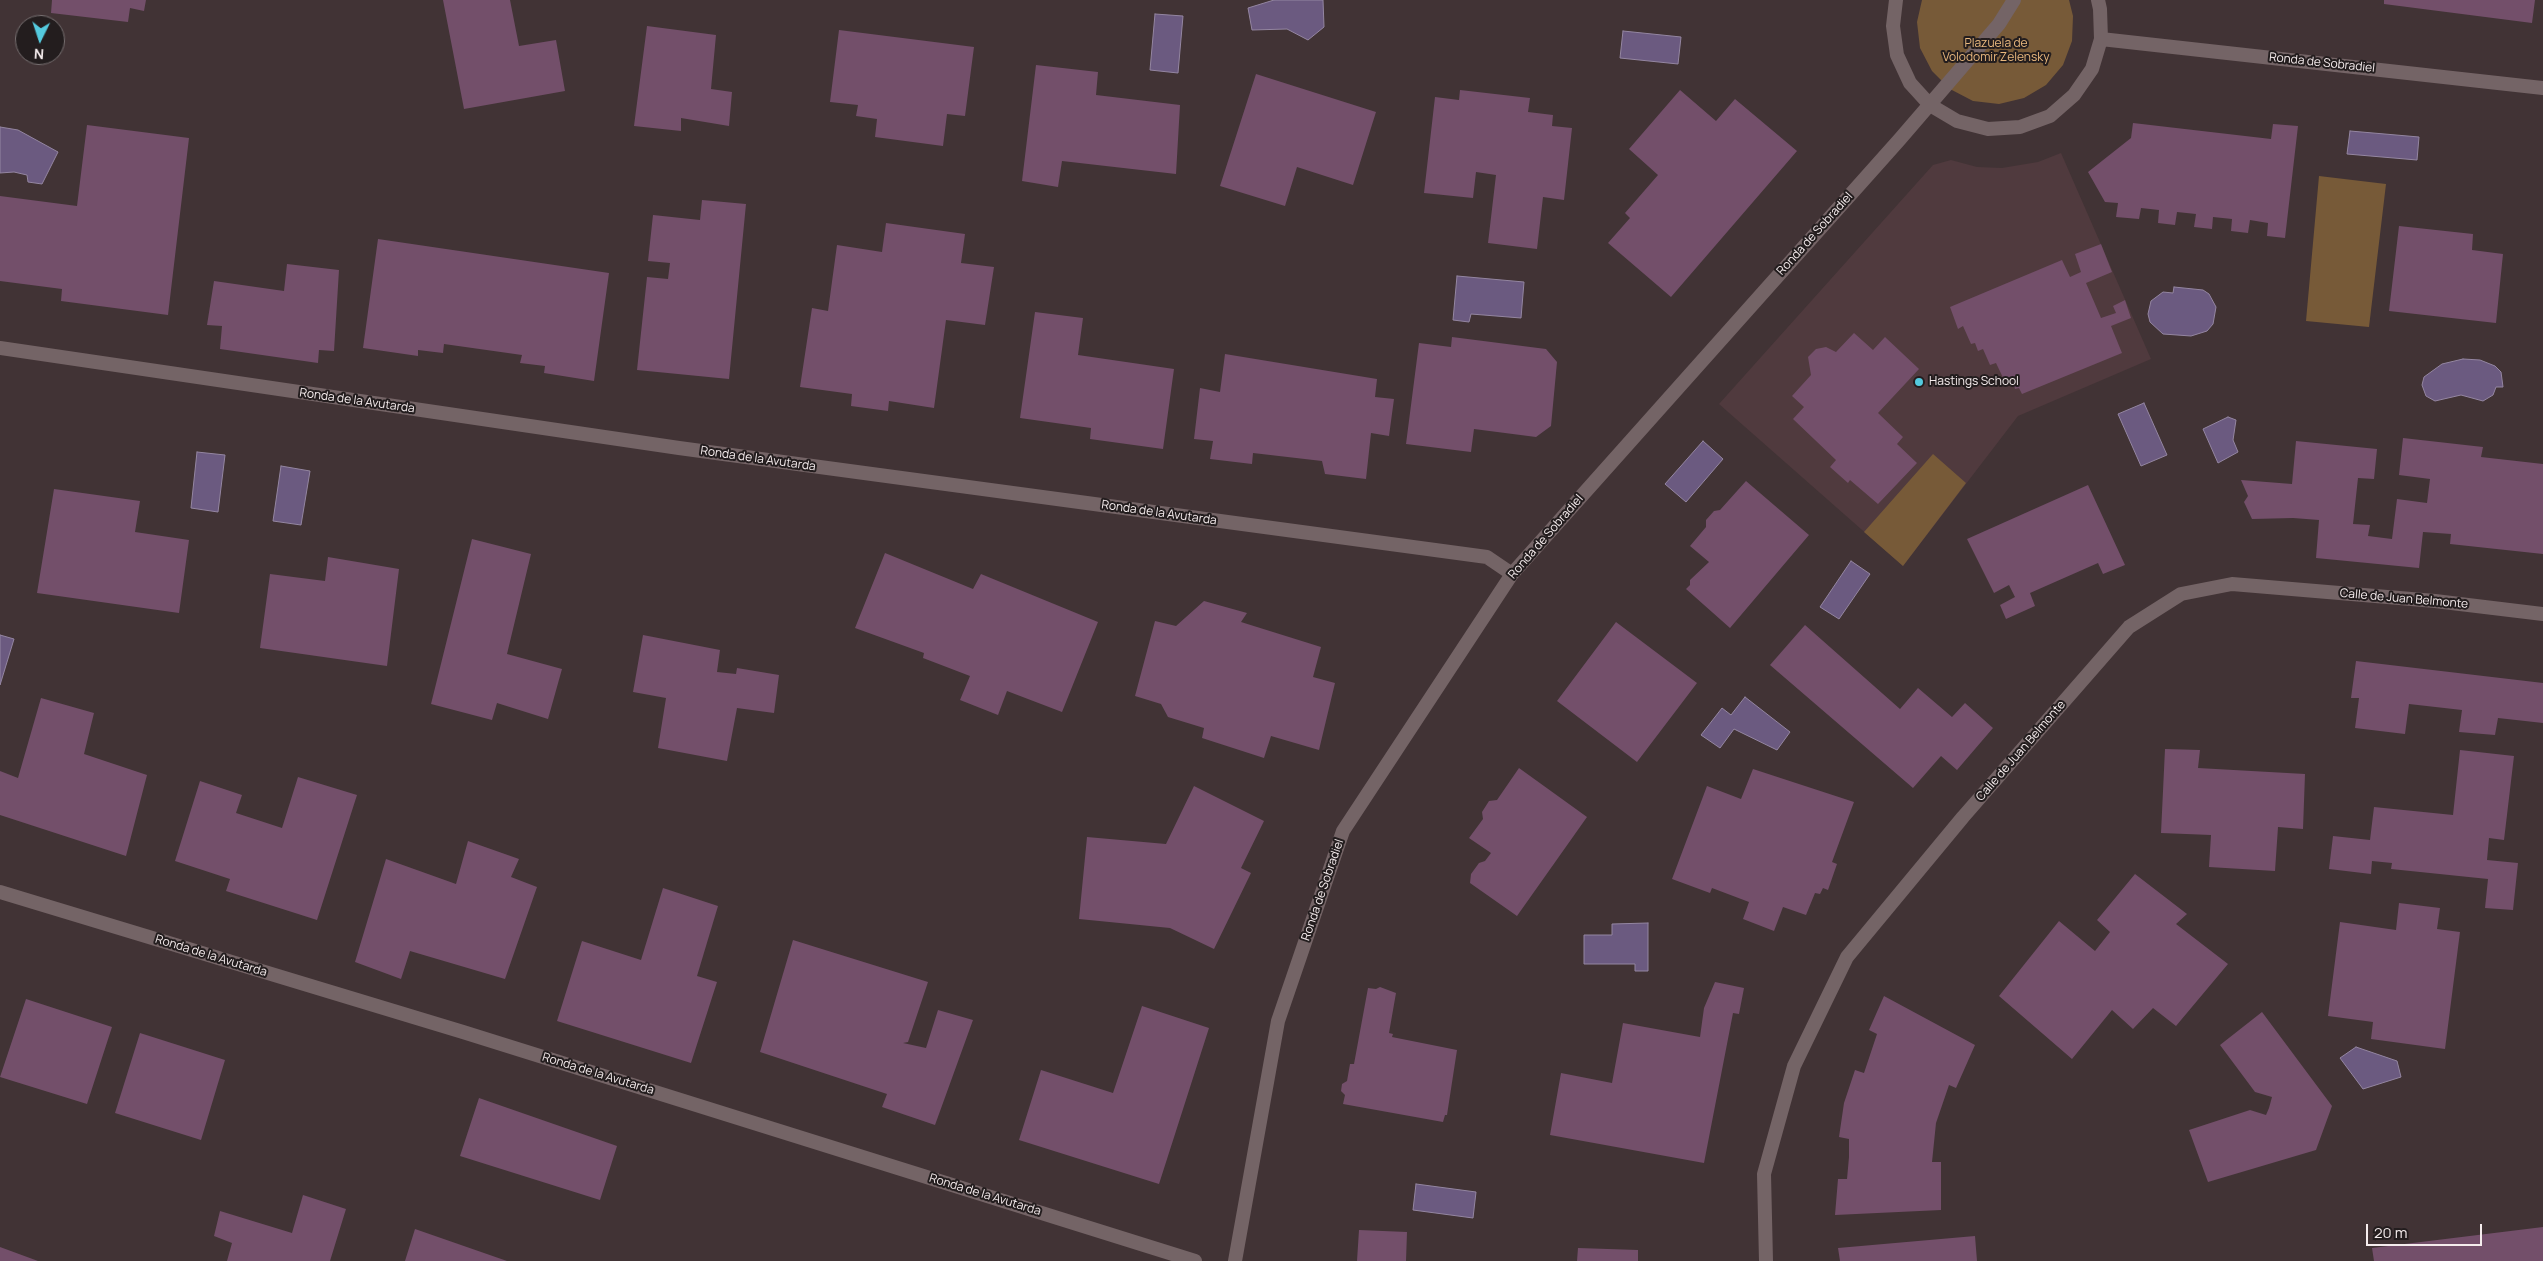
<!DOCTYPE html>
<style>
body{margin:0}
#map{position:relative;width:2543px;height:1261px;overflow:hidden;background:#413335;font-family:Manrope,sans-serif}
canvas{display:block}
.north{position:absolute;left:15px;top:15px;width:50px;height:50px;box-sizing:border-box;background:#231d1e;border:1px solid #777071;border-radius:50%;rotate:184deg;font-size:14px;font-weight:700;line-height:20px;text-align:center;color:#f5eced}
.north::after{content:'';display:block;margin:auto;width:18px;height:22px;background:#54cade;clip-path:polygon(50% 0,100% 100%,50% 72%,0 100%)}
.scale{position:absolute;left:2366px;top:1224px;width:116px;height:22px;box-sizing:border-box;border:2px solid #f5eced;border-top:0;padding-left:6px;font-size:15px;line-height:18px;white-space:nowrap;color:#f5eced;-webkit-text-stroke:4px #231d1e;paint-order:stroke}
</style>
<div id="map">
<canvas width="2543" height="1261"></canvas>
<div class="north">N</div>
<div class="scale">20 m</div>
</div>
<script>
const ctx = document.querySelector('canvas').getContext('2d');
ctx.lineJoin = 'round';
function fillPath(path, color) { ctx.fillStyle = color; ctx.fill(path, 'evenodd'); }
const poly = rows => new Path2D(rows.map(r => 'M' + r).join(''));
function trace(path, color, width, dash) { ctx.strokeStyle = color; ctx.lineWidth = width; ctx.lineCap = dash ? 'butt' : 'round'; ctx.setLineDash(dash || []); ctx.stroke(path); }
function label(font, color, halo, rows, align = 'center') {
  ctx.font = font + ' Manrope,sans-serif'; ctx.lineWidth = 4; ctx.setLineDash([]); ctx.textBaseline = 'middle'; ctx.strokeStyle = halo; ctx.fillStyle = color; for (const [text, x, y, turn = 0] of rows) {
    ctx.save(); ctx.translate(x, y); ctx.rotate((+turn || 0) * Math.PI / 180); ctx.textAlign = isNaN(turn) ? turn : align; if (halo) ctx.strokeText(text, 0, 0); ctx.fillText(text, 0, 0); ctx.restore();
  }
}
const built = poly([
 [2061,153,2151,359,2018,416,1903,566,1719,404,1933,165,1951,160,1977,167,2002,168,2038,162]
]);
const green = poly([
 [1922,0,2069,0,2073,16,2072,41,2063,65,2046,85,2024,98,1999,104,1973,101,1950,89,1932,71,1920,48,1917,22],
 [2319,176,2386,184,2369,327,2306,321],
 [1933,454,1966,483,1903,566,1864,532]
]);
const water = poly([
 [1274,0,1323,0,1324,27,1308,40,1287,29,1252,30,1248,8,1274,0],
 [1155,14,1183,16,1178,73,1150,70,1155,14],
 [1623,31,1681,37,1678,64,1620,58,1623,31],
 [0,127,18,130,58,152,42,184,28,182,27,175,14,172,0,173,0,127],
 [2350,131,2419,137,2417,160,2347,154,2350,131],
 [1457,276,1524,282,1521,318,1471,314,1469,322,1453,320,1457,276],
 [2174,287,2203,290,2209,294,2216,307,2213,324,2207,331,2191,336,2163,334,2150,322,2148,314,2151,301,2163,292,2173,293,2174,287],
 [2463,359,2480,360,2495,366,2501,372,2503,387,2496,387,2493,395,2483,401,2461,395,2435,401,2426,396,2422,385,2424,377,2442,364,2463,359],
 [2144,403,2167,455,2141,466,2118,414,2144,403],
 [2228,417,2236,420,2233,440,2238,452,2218,463,2203,429,2228,417],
 [1703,441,1723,459,1686,502,1665,484,1703,441],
 [197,452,225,455,218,512,191,508,197,452],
 [281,466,310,471,301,525,273,521,281,466],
 [1851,561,1870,574,1839,619,1820,607,1851,561],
 [0,635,14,639,0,685,0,635],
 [1745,697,1790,732,1777,750,1734,729,1720,748,1701,735,1722,708,1731,715,1745,697],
 [1648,923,1648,971,1635,971,1635,964,1584,964,1584,935,1612,935,1612,924,1648,923],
 [2356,1047,2397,1061,2401,1077,2363,1089,2340,1058,2356,1047],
 [1416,1184,1476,1192,1473,1218,1413,1210,1416,1184]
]);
const building = poly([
 [52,0,146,0,144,11,130,8,128,22,51,13],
 [443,0,510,0,519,46,556,40,565,91,464,109],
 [2384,0,2535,0,2532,23,2384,4],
 [647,26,716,35,711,89,732,92,729,126,681,118,681,131,634,126],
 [839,30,974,47,965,116,947,114,943,146,875,137,877,119,856,116,858,105,830,102],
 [1036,65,1098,72,1096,95,1180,105,1176,174,1062,161,1058,187,1022,181],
 [1256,74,1376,112,1353,185,1297,167,1285,206,1220,186],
 [1460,90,1530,98,1528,112,1553,115,1552,126,1572,128,1564,200,1543,197,1537,249,1488,243,1496,175,1476,172,1473,198,1424,193,1435,97,1459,100],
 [1680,90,1716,121,1735,99,1797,151,1671,297,1608,243,1630,218,1625,213,1658,175,1629,149],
 [2133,123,2271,139,2273,124,2298,126,2285,238,2267,236,2268,223,2250,220,2248,233,2231,231,2232,219,2213,217,2212,229,2194,227,2196,214,2177,212,2175,225,2158,223,2159,210,2141,208,2139,219,2116,217,2118,203,2105,202,2088,172,2131,138],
 [87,125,189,138,168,315,61,301,62,289,0,281,0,196,77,206],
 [702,200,746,204,729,379,637,370,647,277,668,279,670,263,648,261,653,215,700,220],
 [886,223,965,234,961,263,994,267,985,325,946,320,934,408,889,401,888,411,851,406,852,394,800,387,812,308,828,311,837,245,882,252],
 [2399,226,2473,234,2472,250,2503,254,2496,323,2389,311],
 [378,239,609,273,594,381,544,373,545,366,520,363,522,355,444,344,443,353,418,350,418,356,363,348],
 [2101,244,2112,272,2086,283,2101,318,2116,313,2113,306,2125,300,2131,318,2111,326,2122,353,2022,394,2019,388,2015,389,2014,384,2010,386,2008,383,2006,384,1996,363,1990,365,1983,349,1978,351,1975,343,1971,344,1963,326,1958,329,1950,307,2062,260,2070,277,2081,272,2075,254],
 [287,264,339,270,334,351,319,350,318,363,220,349,222,326,207,325,214,281,284,291],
 [1035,312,1083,318,1078,355,1174,369,1163,449,1090,439,1091,428,1020,418],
 [1854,333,1873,350,1885,337,1919,369,1878,413,1903,437,1897,444,1917,463,1878,504,1850,480,1848,483,1830,467,1836,460,1793,419,1804,407,1792,396,1811,375,1808,357,1816,349,1826,347,1836,352],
 [1452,337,1546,349,1557,362,1551,426,1536,437,1474,429,1471,452,1406,444,1419,343,1451,347],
 [1225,354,1377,379,1375,397,1394,399,1389,436,1371,433,1366,479,1325,474,1322,461,1253,453,1252,464,1210,459,1213,441,1194,439,1200,388,1220,392],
 [2403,438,2483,447,2481,457,2543,464,2543,554,2450,544,2451,534,2423,532,2419,568,2316,558,2319,520,2293,518,2252,519,2244,502,2248,496,2241,480,2292,484,2296,441,2377,449,2374,479,2358,478,2353,524,2370,525,2368,536,2392,539,2397,499,2427,503,2430,479,2399,475],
 [1746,481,1809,535,1730,628,1686,589,1690,585,1690,580,1709,562,1690,546,1706,527,1706,520,1714,511,1720,510],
 [2088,485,2125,565,2103,574,2098,563,2030,593,2035,606,2006,619,2000,605,2015,597,2009,585,1994,593,1967,539],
 [54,489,140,501,135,532,189,540,179,613,37,593],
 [472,539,531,554,507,654,562,669,548,719,497,703,492,720,431,704],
 [885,553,973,589,981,574,1098,622,1062,712,1007,691,998,715,960,700,970,676,923,658,924,653,855,628],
 [328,557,399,569,387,666,260,648,270,574,325,581],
 [1204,601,1247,613,1241,622,1321,647,1313,677,1335,683,1319,750,1271,736,1264,758,1202,738,1204,728,1168,717,1161,704,1135,696,1155,621,1176,626],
 [1616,622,1697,683,1637,762,1557,701],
 [1805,625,1900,709,1918,688,1952,717,1965,703,1993,728,1957,770,1941,756,1913,788,1770,665],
 [643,635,720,650,717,672,736,674,737,668,779,675,774,713,737,708,727,761,658,748,666,698,633,692],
 [2356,661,2543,683,2543,723,2498,718,2495,735,2459,732,2462,710,2409,704,2405,734,2355,728,2359,698,2351,698],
 [41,698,94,713,84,754,147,775,126,856,0,815,0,771,18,778],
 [2165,749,2200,750,2198,768,2305,774,2303,829,2278,827,2275,871,2209,867,2211,835,2161,833],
 [2460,750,2514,756,2504,840,2489,838,2487,860,2518,863,2513,910,2485,908,2488,879,2391,869,2392,863,2372,861,2371,874,2329,869,2333,836,2370,840,2374,807,2453,815],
 [1519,768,1587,817,1517,916,1470,883,1471,874,1479,863,1485,861,1491,853,1469,838,1483,819,1482,812,1489,801,1497,800],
 [1753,769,1854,802,1832,862,1837,864,1828,890,1823,888,1820,894,1815,893,1806,915,1783,907,1774,931,1743,919,1749,902,1712,888,1710,893,1672,879,1707,786,1741,799],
 [298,777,357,795,317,920,226,891,230,879,175,861,200,781,242,795,236,813,282,828],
 [1194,786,1264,821,1241,868,1251,873,1214,949,1170,928,1079,919,1087,837,1166,844],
 [468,841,519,859,511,877,537,887,505,979,410,951,401,979,355,962,386,859,456,884],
 [2135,874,2187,914,2176,924,2228,964,2176,1026,2153,1008,2133,1029,2112,1010,2072,1059,1999,996,2059,921,2095,951,2110,932,2097,920],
 [663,888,718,906,697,976,717,982,691,1063,557,1021,582,941,641,960],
 [2399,903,2440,908,2437,929,2460,932,2445,1049,2371,1039,2373,1022,2328,1016,2340,922,2396,930],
 [793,940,928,982,908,1042,903,1043,926,1048,938,1010,973,1020,935,1125,882,1107,887,1094,760,1052],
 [1715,982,1744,988,1739,1014,1733,1013,1704,1163,1550,1135,1561,1073,1612,1083,1623,1023,1700,1037,1704,1008],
 [1380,987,1396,993,1389,1033,1393,1034,1392,1037,1457,1050,1447,1115,1445,1115,1443,1122,1343,1104,1345,1095,1341,1091,1342,1084,1347,1081,1350,1064,1354,1064,1368,988,1376,989],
 [1884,996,1975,1045,1956,1088,1949,1085,1936,1123,1932,1162,1941,1162,1941,1210,1835,1215,1838,1179,1847,1179,1849,1157,1849,1139,1839,1137,1844,1103,1855,1070,1864,1073,1877,1034,1869,1030],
 [26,999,112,1027,87,1104,0,1077],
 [1142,1006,1209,1028,1159,1184,1019,1140,1041,1070,1113,1093],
 [2262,1012,2332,1106,2316,1150,2208,1182,2189,1130,2250,1110,2266,1115,2269,1108,2272,1097,2255,1092,2220,1045],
 [140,1033,225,1060,201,1140,115,1113],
 [479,1098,617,1146,600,1200,460,1156],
 [303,1195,346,1209,330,1261,227,1261,232,1243,214,1236,220,1211,292,1233],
 [2543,1227,2543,1261,2374,1261,2372,1248],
 [415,1229,507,1261,405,1261],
 [1359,1230,1407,1232,1406,1261,1357,1261],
 [1975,1236,1977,1261,1840,1261,1838,1248],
 [0,1247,38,1261,0,1261],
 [1578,1248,1638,1250,1638,1261,1577,1261]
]);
const minor = poly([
 [1896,0,1893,26,1897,55,1910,83,1930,105,1957,121,1988,129,2020,127,2050,116,2074,95,2092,69,2101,39,2100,9,2098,0],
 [2101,39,2543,88],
 [0,348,679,448,1487,557,1512,574],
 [0,892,463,1032,1195,1261],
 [1235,1261,1278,1021,1343,831,1512,574,1900,139,1999,24,2014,0],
 [1766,1261,1764,1174,1794,1066,1847,957,1963,817,2129,627,2181,594,2232,584,2435,601,2543,614]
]);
const markers = [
 [1919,382,5,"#54cade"]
];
const parkNames = [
 ["Plazuela de",1996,44],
 ["Volodomir Zelensky",1996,58]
];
const streetNames = [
 ["Ronda de Sobradiel",2322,63,6],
 ["Ronda de Sobradiel",1815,234,-48],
 ["Ronda de la Avutarda",357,401,8],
 ["Ronda de la Avutarda",758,459,8],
 ["Ronda de la Avutarda",1159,513,8],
 ["Ronda de Sobradiel",1546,537,-49],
 ["Calle de Juan Belmonte",2404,599,5],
 ["Calle de Juan Belmonte",2021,751,-49],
 ["Ronda de Sobradiel",1323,890,-71],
 ["Ronda de la Avutarda",211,956,17],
 ["Ronda de la Avutarda",598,1074,17],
 ["Ronda de la Avutarda",985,1195,17]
];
const poiNames = [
 ["Hastings School",1929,382]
];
fillPath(built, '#503a3e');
fillPath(green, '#775a38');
fillPath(water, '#6b5a80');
trace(water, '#9486a1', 1);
fillPath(building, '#734f6a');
trace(minor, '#746466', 14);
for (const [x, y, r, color] of markers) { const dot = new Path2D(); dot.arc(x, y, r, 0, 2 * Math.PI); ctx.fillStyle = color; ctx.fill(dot); trace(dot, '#231d1e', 2); }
label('12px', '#e9b87e', '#231d1e', parkNames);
label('12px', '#f5eced', '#231d1e', streetNames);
label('12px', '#f5eced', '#231d1e', poiNames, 'left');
</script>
